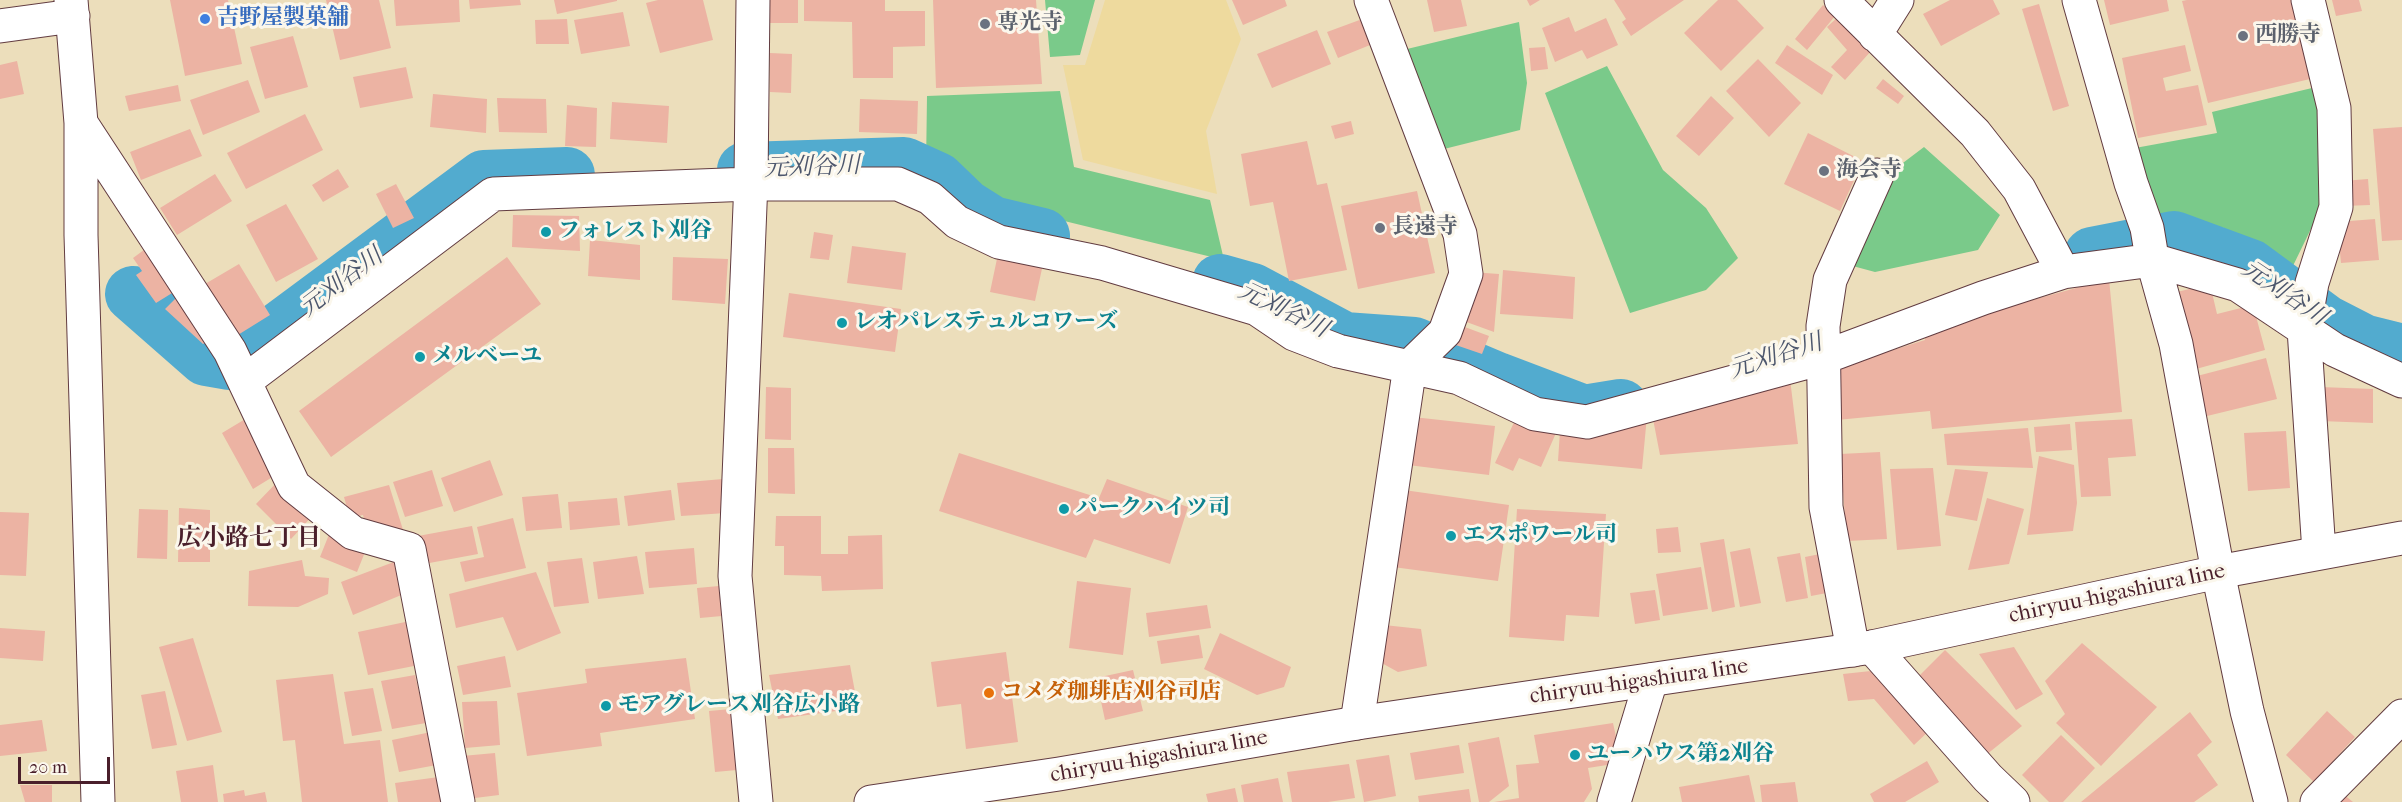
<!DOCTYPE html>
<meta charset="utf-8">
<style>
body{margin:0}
#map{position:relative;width:2402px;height:802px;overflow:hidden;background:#ecdebb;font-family:"IM FELL French Canon",serif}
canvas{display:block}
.scale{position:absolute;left:18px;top:757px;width:92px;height:27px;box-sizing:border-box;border:3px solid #4a1f2b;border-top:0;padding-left:8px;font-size:18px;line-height:21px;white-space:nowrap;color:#4a1f2b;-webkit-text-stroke:4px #fbf7ec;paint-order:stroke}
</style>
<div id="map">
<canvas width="2402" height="802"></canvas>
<div class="scale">20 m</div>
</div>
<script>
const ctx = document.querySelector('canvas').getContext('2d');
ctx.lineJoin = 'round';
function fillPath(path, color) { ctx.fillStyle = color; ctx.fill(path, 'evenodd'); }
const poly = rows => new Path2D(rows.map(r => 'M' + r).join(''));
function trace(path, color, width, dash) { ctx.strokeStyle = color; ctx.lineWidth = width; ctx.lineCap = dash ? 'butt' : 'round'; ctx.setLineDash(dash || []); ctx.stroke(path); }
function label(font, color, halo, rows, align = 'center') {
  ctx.font = font + ' "IM FELL French Canon","Noto Serif JP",serif'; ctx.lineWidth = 6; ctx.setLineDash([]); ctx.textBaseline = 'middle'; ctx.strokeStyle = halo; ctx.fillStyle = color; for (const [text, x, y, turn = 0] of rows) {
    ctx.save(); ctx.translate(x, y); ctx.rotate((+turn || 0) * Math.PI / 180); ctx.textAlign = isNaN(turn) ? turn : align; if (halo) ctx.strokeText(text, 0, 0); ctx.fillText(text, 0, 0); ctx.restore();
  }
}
const green = poly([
 [1045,0,1095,0,1080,55,1050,57],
 [1519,22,1527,83,1520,130,1444,149,1407,49],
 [1607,66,1663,170,1706,208,1738,258,1706,290,1630,313,1545,93],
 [2312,88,2321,109,2323,204,2290,272,2224,228,2159,217,2135,148,2217,133,2212,112],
 [1060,91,1074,167,1210,200,1224,260,1007,207,926,168,927,96],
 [1924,147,2000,215,1978,250,1875,272,1849,265,1887,175]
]);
const sand = poly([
 [1105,0,1226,0,1241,39,1206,131,1217,194,1083,160,1063,65,1085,65]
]);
const river = poly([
 [745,170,904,165,937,180,965,207,992,224,1042,236],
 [2092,255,2174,239,2250,267,2326,323,2363,342,2402,352],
 [1220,282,1252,291,1344,340,1414,345,1497,380,1584,413,1621,407],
 [133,294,206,358,229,362,240,359,484,178,567,175]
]);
const building = poly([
 [170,0,228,0,242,64,185,76],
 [326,0,379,0,391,48,340,60],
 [394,0,459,0,460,22,396,26],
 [469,0,520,0,521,5,470,9],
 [554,0,617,0,617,1,557,14],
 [658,0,703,0,713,40,660,53,646,3],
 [764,0,798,0,798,23,764,23],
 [804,0,885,0,885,11,925,11,925,46,893,47,893,78,853,78,852,22,804,21],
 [933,0,1036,0,1042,84,936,88],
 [1232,0,1285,0,1287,6,1243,25],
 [1427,0,1461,0,1467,26,1434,32],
 [1527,0,1540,0,1530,6],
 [1614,0,1684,0,1631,36,1622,22,1626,19],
 [1718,0,1737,0,1764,28,1721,71,1684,33],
 [1950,0,1993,0,2000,14,1941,46,1923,14],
 [2104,0,2167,0,2169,11,2110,25],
 [2187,0,2291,0,2310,79,2208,103,2182,1],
 [2332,0,2359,0,2362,11,2336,16],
 [2039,4,2069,106,2053,111,2022,9],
 [1823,5,1835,16,1807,50,1795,39],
 [623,12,630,46,581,54,574,20],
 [1839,16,1871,51,1845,80,1831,67,1847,50,1827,27],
 [1569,17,1575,32,1606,18,1618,45,1587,59,1582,50,1555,62,1542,28],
 [1365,18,1375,43,1338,58,1327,32],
 [567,19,569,44,536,44,535,20],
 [1317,30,1331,64,1272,88,1257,54],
 [293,36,308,87,265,99,250,47],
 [1787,45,1833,75,1822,95,1775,63],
 [2185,45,2191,71,2163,78,2166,91,2198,85,2207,125,2138,138,2122,58],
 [1545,47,1548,69,1531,71,1529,48],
 [770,53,792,54,791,93,770,92],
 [1758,59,1801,103,1769,137,1726,91],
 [17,61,24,94,0,99,0,65],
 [406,67,413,98,360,108,353,77],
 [1883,79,1904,96,1898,104,1876,88],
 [248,80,260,112,203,135,190,100],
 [178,85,181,101,129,111,125,96],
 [433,94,487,99,486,133,430,127],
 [1711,96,1734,118,1699,156,1676,136],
 [497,98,546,99,547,133,499,132],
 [860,99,918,101,917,134,859,132],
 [612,102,669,106,667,143,610,139],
 [567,105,597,108,596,147,565,146],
 [305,114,323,150,246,189,227,153],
 [1351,121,1354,134,1335,139,1331,126],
 [2402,127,2402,240,2382,241,2373,129],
 [190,129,202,156,141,180,130,152],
 [1808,133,1863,161,1840,211,1784,184],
 [1307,141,1317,185,1327,183,1347,270,1289,281,1273,202,1250,206,1241,154],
 [338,169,349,187,323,202,312,185],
 [215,174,232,201,177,235,160,208],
 [2368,179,2370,205,2344,206,2343,181],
 [396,184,414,218,393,228,376,194],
 [1417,191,1435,273,1358,289,1341,206],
 [286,204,318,259,276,282,246,225],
 [513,215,579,216,580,251,512,247],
 [2375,219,2379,260,2341,263,2337,222],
 [814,232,833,235,829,260,810,258],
 [590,240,640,245,640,280,588,276],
 [852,246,906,253,902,290,847,283],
 [148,247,177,290,156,303,136,275,142,271,133,258],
 [998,254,1043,264,1035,301,990,292],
 [507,257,541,304,331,457,299,411],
 [673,257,728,259,725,304,672,300],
 [239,264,270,315,233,338,205,284],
 [1503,270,1575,277,1573,319,1500,314],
 [1471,272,1499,274,1494,332,1461,320],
 [2109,279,2122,412,1932,429,1930,411,1837,420,1839,367,1925,340,1926,329],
 [2210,284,2217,314,2253,305,2265,350,2196,369,2177,292],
 [789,293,901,309,895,352,783,337],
 [178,296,208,341,203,344,165,309],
 [1454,323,1489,336,1482,354,1447,342],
 [2266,358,2277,399,2207,416,2197,376],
 [1790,379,1798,444,1660,455,1653,419],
 [766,387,791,388,791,440,765,439],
 [2320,387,2373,389,2373,423,2320,421],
 [1517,416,1556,433,1541,467,1519,458,1513,471,1495,463],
 [1647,416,1642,469,1558,461,1560,431],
 [1413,417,1495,426,1489,475,1408,465],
 [247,418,279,473,253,489,222,433],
 [2132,419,2136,456,2108,458,2111,496,2081,497,2075,422],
 [2070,424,2072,450,2036,452,2034,427],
 [2028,428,2033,468,1947,465,1944,434],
 [2286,431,2290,488,2248,491,2244,433],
 [768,448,794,448,795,494,768,493],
 [1880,452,1887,539,1847,541,1840,454],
 [959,453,1099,498,1107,479,1188,507,1170,564,1094,539,1086,558,939,511],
 [2039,456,2074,465,2077,503,2073,531,2027,535],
 [490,460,503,495,454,512,441,478],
 [1933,468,1941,546,1897,550,1890,469],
 [1955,469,1988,472,1977,521,1945,515],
 [432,470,443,506,405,517,393,482],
 [281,478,315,513,291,539,256,504],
 [723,479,726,513,681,516,677,483],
 [389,485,404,533,384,538,380,523,366,527,363,515,350,518,344,497],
 [671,490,675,520,628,526,624,496],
 [1404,490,1509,505,1498,581,1393,567],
 [558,494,562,528,526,531,522,497],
 [617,498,620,525,570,530,568,502],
 [1987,498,2024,509,2009,564,1968,570],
 [179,508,210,510,210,562,178,562],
 [139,509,168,510,167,559,137,558],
 [1517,509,1606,514,1599,617,1566,615,1564,641,1509,637],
 [0,512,29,513,26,576,0,575],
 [776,516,821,516,821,554,848,554,848,536,882,535,883,589,822,591,821,576,784,575,784,546,775,546],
 [513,518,526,568,465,582,460,562,484,557,477,527],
 [472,526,478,554,424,564,418,536],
 [1678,527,1681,552,1658,553,1656,529],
 [330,532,367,547,357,572,320,557],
 [1724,539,1735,607,1712,612,1700,543],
 [694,548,697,584,649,588,645,552],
 [1750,548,1761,603,1740,607,1730,552],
 [1800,553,1808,598,1786,602,1777,557],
 [1825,553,1832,592,1811,596,1805,557],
 [637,556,644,594,598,599,593,562],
 [582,558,589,603,554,607,547,562],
 [302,560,305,576,329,578,328,594,298,607,248,606,249,571],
 [399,560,411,591,353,615,341,582],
 [1701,567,1708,609,1663,616,1656,574],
 [536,572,561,633,517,651,503,617,456,628,449,594],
 [1077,581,1131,588,1123,655,1069,648],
 [719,586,722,616,700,618,697,588],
 [1655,590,1660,620,1635,624,1630,593],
 [1207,605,1211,628,1149,637,1146,613],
 [410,621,419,665,368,675,358,632],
 [1384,625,1421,629,1427,666,1398,672,1378,661],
 [0,628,45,631,43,661,0,658],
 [1220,633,1291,667,1284,687,1257,695,1204,669],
 [1199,635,1203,658,1161,664,1157,641],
 [193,638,222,732,187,741,159,647],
 [2082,643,2157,707,2101,766,2056,723,2065,714,2045,681],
 [2014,647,2043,694,2016,710,1979,654],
 [1945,650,2022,726,1986,755,1918,677],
 [1006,652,1018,742,966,749,961,704,937,707,931,662],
 [505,656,511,687,463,695,457,666],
 [686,658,695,719,600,733,602,746,527,756,517,693,587,683,585,669],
 [850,665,858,708,778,719,769,675],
 [1133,670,1143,711,1105,720,1096,678],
 [1880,670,1932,728,1914,745,1874,699,1848,701,1843,674],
 [333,674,344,744,380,740,388,802,302,802,295,740,283,741,276,680],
 [415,675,426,723,392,729,381,681],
 [373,688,382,731,352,736,344,692],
 [165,691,177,745,152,749,141,695],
 [497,701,500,745,465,748,462,702],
 [731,709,737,770,715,772,709,711],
 [2327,711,2355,737,2314,782,2286,755],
 [2190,712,2212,742,2197,755,2218,785,2194,802,2081,802],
 [42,720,47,751,0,756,0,725],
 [1613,723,1618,746,1607,765,1588,768,1592,789,1584,802,1494,802,1519,798,1516,765,1539,763,1534,735],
 [436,731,442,764,399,772,392,740],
 [2061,735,2095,768,2063,802,2049,802,2022,775],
 [1499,737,1509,786,1489,802,1479,802,1468,743],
 [1459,745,1464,773,1415,780,1410,753],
 [495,753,499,795,467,799,462,756],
 [1389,755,1396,796,1364,802,1356,760],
 [1927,761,1939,782,1905,802,1874,802,1870,794],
 [1349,764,1355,798,1328,802,1292,802,1287,772],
 [213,765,218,802,181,802,176,771],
 [1749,775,1755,802,1682,802,1679,787],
 [446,776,451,802,398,802,395,783],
 [1278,778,1283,802,1244,802,1241,785],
 [1795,782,1798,802,1762,802,1760,785],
 [20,785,52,785,52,802,25,802],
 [1235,788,1238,802,1208,802,1206,794],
 [1469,789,1471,802,1419,802,1418,796],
 [244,790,245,796,265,792,267,802,224,802,223,794],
 [2343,794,2353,802,2337,802]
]);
const minor = poly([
 [71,0,81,123,81,235,98,802],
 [753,0,751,181,735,576,756,802],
 [1371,0,1460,234,1466,274,1445,332,1410,366],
 [1841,0,1975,133,2019,189,2063,272],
 [2079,0,2131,183,2147,228,2152,258,2176,344,2218,572,2247,711,2271,802],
 [2308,0,2334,108,2336,207,2312,283,2304,329,2319,552],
 [0,26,73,16],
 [1875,35,1897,0],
 [81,123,230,351,294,486,353,533,409,549,458,802],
 [245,381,493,194,751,184,898,184,930,198,957,222,999,242,1102,263,1257,309,1294,334,1338,351,1459,378,1535,414,1587,422,1822,358,1983,298,2063,272,2153,260,2238,285,2335,350,2402,381],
 [1872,647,1988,778,2013,802],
 [1853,650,1826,507,1823,326,1830,280,1877,175],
 [1357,723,1410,366],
 [1614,802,1651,680],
 [2317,802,2402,716]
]);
const major = poly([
 [871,802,1059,774,1357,723,1872,647,2218,572,2402,538]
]);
const markers = [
 [205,19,6,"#3f7fe0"],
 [985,24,6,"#6b7280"],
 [2243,36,6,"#6b7280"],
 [1824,171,6,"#6b7280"],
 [1380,228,6,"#6b7280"],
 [546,232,6,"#0f9aa8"],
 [842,323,6,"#0f9aa8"],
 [420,357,6,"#0f9aa8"],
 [1064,509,6,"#0f9aa8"],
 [1451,536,6,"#0f9aa8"],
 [989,693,6,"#e8710a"],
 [606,706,6,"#0f9aa8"],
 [1575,755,6,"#0f9aa8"]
];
const shopNames = [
 ["吉野屋製菓舗",217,19]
];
const worshipNames = [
 ["専光寺",997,24],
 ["西勝寺",2255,36],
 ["海会寺",1836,171],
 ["長遠寺",1392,228]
];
const cultureNames = [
 ["フォレスト刈谷",558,232],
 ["レオパレステュルコワーズ",854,323],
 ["メルベーユ",432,357],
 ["パークハイツ司",1076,509],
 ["エスポワール司",1463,536],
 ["モアグレース刈谷広小路",618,706],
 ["ユーハウス第2刈谷",1587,755]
];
const streetNames = [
 ["chiryuu-higashiura line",2117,594,-12],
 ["chiryuu-higashiura line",1639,682,-8],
 ["chiryuu-higashiura line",1159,757,-10]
];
const foodNames = [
 ["コメダ珈琲店刈谷司店",1001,693]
];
const waterNames = [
 ["元刈谷川",812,168,-2],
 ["元刈谷川",342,283,-37],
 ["元刈谷川",2284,294,34],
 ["元刈谷川",1283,311,26],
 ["元刈谷川",1776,357,-18]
];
const neighbourhoodNames = [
 ["広小路七丁目",249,539]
];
fillPath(green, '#7aca8a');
fillPath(sand, '#eeda9e');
trace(river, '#52abcf', 56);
fillPath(building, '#ecb3a3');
trace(minor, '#623c41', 35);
trace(major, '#623c41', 35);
trace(minor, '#fff', 33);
trace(major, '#fff', 33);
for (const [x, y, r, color] of markers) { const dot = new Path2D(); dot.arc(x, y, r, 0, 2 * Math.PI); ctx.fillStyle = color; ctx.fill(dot); trace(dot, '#fbf7ec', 2); }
label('bold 22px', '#366cbe', '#fbf7ec', shopNames, 'left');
label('bold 22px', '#5b616d', '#fbf7ec', worshipNames, 'left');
label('bold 22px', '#0d838f', '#fbf7ec', cultureNames, 'left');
label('22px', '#4a1f2b', '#fbf7ec', streetNames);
label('bold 22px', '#c56008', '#fbf7ec', foodNames, 'left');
label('italic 24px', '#4d576d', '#fbf7ec', waterNames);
label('bold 24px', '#4a1f2b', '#fbf7ec', neighbourhoodNames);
</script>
